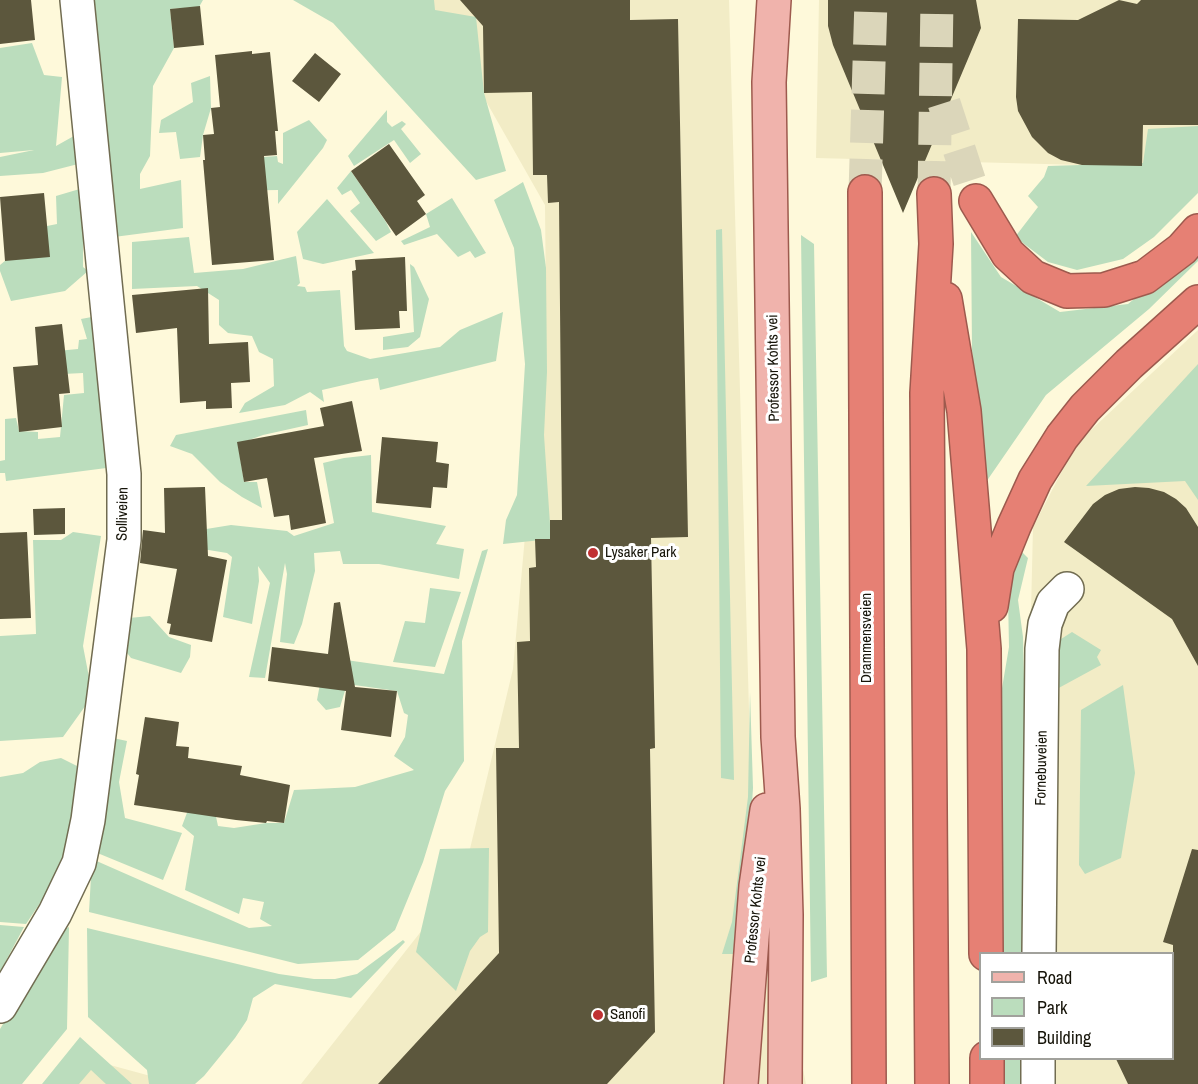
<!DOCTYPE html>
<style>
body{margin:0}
#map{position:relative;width:1198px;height:1084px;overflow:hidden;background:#fef9da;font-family:"Archivo Narrow",sans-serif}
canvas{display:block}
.legend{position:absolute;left:979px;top:952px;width:195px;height:108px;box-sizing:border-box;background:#fff;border:2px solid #a1a19c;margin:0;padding:8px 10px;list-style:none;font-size:18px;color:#151308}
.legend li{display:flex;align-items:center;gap:12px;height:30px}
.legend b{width:30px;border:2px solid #a1a19c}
</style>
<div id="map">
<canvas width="1198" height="1084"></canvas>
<ul class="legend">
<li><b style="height:8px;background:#f0b3ac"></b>Road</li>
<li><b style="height:16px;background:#bbddbd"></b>Park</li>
<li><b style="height:16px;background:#5c573d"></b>Building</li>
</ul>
</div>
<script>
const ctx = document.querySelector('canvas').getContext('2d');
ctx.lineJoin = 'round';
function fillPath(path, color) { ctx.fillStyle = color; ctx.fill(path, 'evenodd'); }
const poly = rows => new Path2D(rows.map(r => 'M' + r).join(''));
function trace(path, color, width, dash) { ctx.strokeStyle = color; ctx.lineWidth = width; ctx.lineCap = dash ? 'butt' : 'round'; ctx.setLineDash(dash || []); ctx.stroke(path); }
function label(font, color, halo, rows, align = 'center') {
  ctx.font = font + ' "Archivo Narrow",sans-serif'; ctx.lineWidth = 6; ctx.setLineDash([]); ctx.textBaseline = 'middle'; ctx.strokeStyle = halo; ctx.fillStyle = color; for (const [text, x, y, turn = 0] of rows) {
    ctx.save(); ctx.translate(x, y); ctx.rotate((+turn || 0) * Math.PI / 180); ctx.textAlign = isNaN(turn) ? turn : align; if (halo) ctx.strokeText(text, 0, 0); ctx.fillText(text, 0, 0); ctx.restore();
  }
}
const built = poly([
 [433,0,729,0,752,817,806,1084,301,1084,463,878,513,669,546,304,545,205,433,8],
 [819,0,1198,0,1198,168,816,158],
 [1198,330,1198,1084,1022,1084,1022,1059,1172,1058,1172,954,1023,953,1033,527,1076,444],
 [88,1059,180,1084,65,1084]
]);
const green = poly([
 [92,0,203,0,199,7,170,9,174,48,153,86,150,156,140,174,140,189,181,180,183,228,114,237],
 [293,0,434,0,435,10,476,17,484,93,506,171,476,180,333,23],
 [32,43,44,75,62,77,56,146,81,132,82,163,43,173,0,176,0,157,34,150,0,153,0,48],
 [210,76,211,108,203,135,200,157,180,159,176,132,159,133,161,120,193,102,191,83],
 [387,110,387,122,392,127,402,121,406,124,401,129,421,154,410,163,394,140,354,166,348,156],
 [309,120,327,140,323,148,278,204,278,190,215,191,250,158,277,156,278,162,283,164,283,133],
 [1198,126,1198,193,1154,237,1123,259,1077,270,1048,262,1015,237,1038,207,1028,196,1044,177,1048,166,1143,163,1148,129],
 [351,171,386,222,391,232,376,241,350,211,360,203,351,190,342,195,337,188],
 [523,182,541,230,546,268,547,372,544,435,551,539,503,544,506,520,517,495,525,364,514,248,494,200],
 [83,188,83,267,88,271,65,291,11,301,0,271,0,265,47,226,57,224,56,196],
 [452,198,486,253,475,258,470,251,458,257,437,234,404,245,401,241,430,227,426,214],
 [327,199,374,253,323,264,303,259,297,232],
 [722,229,734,780,721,778,716,230],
 [971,232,1001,277,1060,312,1128,304,1198,246,1198,261,1149,309,1046,395,984,485,972,350],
 [801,235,814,244,827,977,811,982],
 [189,237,194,273,243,269,296,256,300,283,297,286,305,287,307,292,340,290,344,346,347,351,370,359,440,347,460,330,503,312,496,361,380,390,378,378,361,381,322,390,324,402,310,392,285,405,239,413,245,403,274,386,273,359,259,352,252,336,228,333,219,325,219,300,197,286,132,289,132,242],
 [410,264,414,267,429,299,420,337,408,347,383,350,383,337,414,332],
 [97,316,114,467,6,481,5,473,0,473,0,461,5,460,5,419,16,418,19,431,38,432,38,439,60,437,64,395,84,393,83,373,63,374,57,351,78,349,79,340,87,339,81,319],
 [1198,364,1198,500,1185,481,1086,486],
 [306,410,308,425,263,435,238,444,244,482,257,482,262,508,242,497,220,482,192,454,170,446,176,435],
 [371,455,372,512,446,526,436,544,464,549,459,579,379,564,343,564,340,551,314,553,315,571,302,624,294,644,280,642,287,574,285,563,265,678,249,677,270,583,258,566,259,581,252,624,223,617,232,557,227,553,190,547,194,531,231,525,287,531,294,536,334,523,323,463,344,458],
 [73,532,101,536,83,646,93,698,91,698,63,737,0,741,0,636,36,634,33,540,61,540],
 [488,549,462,641,464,761,445,791,423,862,395,930,358,960,298,964,89,912,92,859,249,928,272,926,260,919,264,902,243,898,239,914,185,890,194,836,182,826,205,765,218,826,234,828,266,823,284,823,294,790,355,787,414,770,394,756,405,737,408,715,404,713,397,691,347,684,340,707,326,710,317,700,325,657,444,674,482,551],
 [1019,549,1028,558,1018,600,1023,637,1029,889,1028,953,1001,954,1001,694,1009,647,1008,596],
 [430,588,461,592,435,667,393,662,405,621,425,623],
 [150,616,169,637,191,645,190,657,181,673,131,658,124,649,129,618],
 [1072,632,1101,650,1097,657,1101,665,1055,690,1058,641],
 [1123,685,1135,773,1121,858,1085,874,1079,865,1081,710],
 [750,692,753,788,749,849,738,954,722,954,732,922,748,797],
 [113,738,127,741,119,782,125,818,182,833,163,880,95,852],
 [61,758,77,766,68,844,50,888,26,924,0,922,0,777,23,773,40,762],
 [489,848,488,932,480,937,470,951,456,991,416,952,440,849],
 [0,925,24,927,0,972],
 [69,927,67,1029,22,1084,0,1084,0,1029,58,933],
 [87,928,279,974,314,979,335,979,357,974,403,940,405,942,351,998,275,984,253,998,247,1020,235,1038,204,1076,195,1084,149,1084,147,1070,88,1017],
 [80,1037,132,1084,106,1084,91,1070,79,1084,42,1084],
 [1002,1059,1027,1059,1027,1084,1002,1084]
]);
const building = poly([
 [0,0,31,0,35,40,0,44],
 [460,0,630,0,630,20,678,19,688,537,651,538,655,748,650,749,655,1032,607,1084,378,1084,499,953,496,748,519,748,517,642,530,641,529,568,536,567,535,539,550,539,550,520,562,520,559,202,548,203,547,175,533,175,532,92,484,93,483,26],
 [828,0,976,0,981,28,903,213,833,45,828,26],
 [1119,0,1137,4,1141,0,1198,0,1198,125,1143,125,1142,166,1082,165,1061,160,1048,153,1032,137,1018,111,1016,97,1018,19,1078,20],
 [200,6,204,45,174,48,170,9],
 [252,51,252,54,270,52,278,131,275,131,277,155,264,156,274,260,212,265,203,160,205,160,203,135,214,134,211,108,220,107,215,55],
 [315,53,341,74,319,102,292,81],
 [389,144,425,195,417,201,426,214,396,236,351,171],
 [44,193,50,257,5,261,0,197],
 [405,257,407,311,399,311,400,328,355,330,352,271,356,270,355,260],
 [208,288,209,344,248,342,250,382,231,383,232,408,206,409,206,401,180,403,177,328,136,333,132,295],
 [62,324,70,393,59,394,62,427,19,432,13,367,38,365,35,327],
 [352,401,362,451,314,458,326,523,291,530,289,515,274,517,267,478,244,482,237,442,324,426,320,408],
 [382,437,438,442,436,462,449,464,447,488,433,487,431,508,376,503],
 [205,487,208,556,227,560,212,642,169,634,171,624,167,623,177,569,140,563,143,530,165,533,164,488],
 [1135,487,1149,488,1164,492,1176,499,1186,508,1198,527,1198,666,1172,619,1064,542,1093,504,1105,495,1119,489],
 [65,508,65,534,34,535,33,509],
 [27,532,31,618,0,619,0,533],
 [340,602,355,687,397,691,391,737,341,730,346,691,268,681,272,647,328,654,334,603],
 [145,717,179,722,176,746,189,747,188,758,242,766,240,775,290,785,284,823,267,821,266,823,236,820,134,805,139,775,136,774],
 [1192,849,1198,850,1198,1084,1128,1084,1116,1059,1173,1059,1173,945,1163,942]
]);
const highwayTunnel = poly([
 [944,103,976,201],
 [865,192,871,0],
 [934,194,937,0]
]);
const minor = poly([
 [1039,954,1042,649,1045,624,1053,603,1067,589],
 [0,1006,55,913,79,863,88,820,124,540,124,474,77,0],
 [1038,1058,1038,1084]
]);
const major = poly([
 [774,0,769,82,778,737,783,809,786,915,785,1084],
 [741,1084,756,886,767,810]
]);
const highway = poly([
 [865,192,869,1084],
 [976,201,1008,254,1033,277,1067,291,1104,290,1145,277,1182,249,1198,231],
 [945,299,964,411,984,649,986,954],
 [991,606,997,568,1014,526,1035,480,1062,437,1085,408,1129,364,1198,302],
 [987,1058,987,1084],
 [932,1084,927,393,936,244,934,194]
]);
const markers = [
 [593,553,6,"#c03132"],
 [598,1015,6,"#c03132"]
];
const streetNames = [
 ["Professor Kohts vei",774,368,-91],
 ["Solliveien",123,514,-89],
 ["Drammensveien",867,638,-90],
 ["Fornebuveien",1042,768,-89],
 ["Professor Kohts vei",756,910,-84]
];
const poiNames = [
 ["Lysaker Park",605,553],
 ["Sanofi",610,1015]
];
fillPath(built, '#f2ecc6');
fillPath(green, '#bbddbd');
fillPath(building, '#5c573d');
trace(highwayTunnel, '#dbd6ba', 33, [33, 16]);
trace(minor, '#716c51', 36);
trace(major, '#9d5a4e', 36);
trace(highway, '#9d5a4e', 36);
trace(minor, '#fff', 33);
trace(major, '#f0b3ac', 33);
trace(highway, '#e68074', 33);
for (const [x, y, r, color] of markers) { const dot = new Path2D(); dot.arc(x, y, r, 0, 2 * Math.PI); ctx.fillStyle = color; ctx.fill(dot); trace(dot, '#fff', 2); }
label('15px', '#151308', '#fff', streetNames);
label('15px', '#151308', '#fff', poiNames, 'left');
</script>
